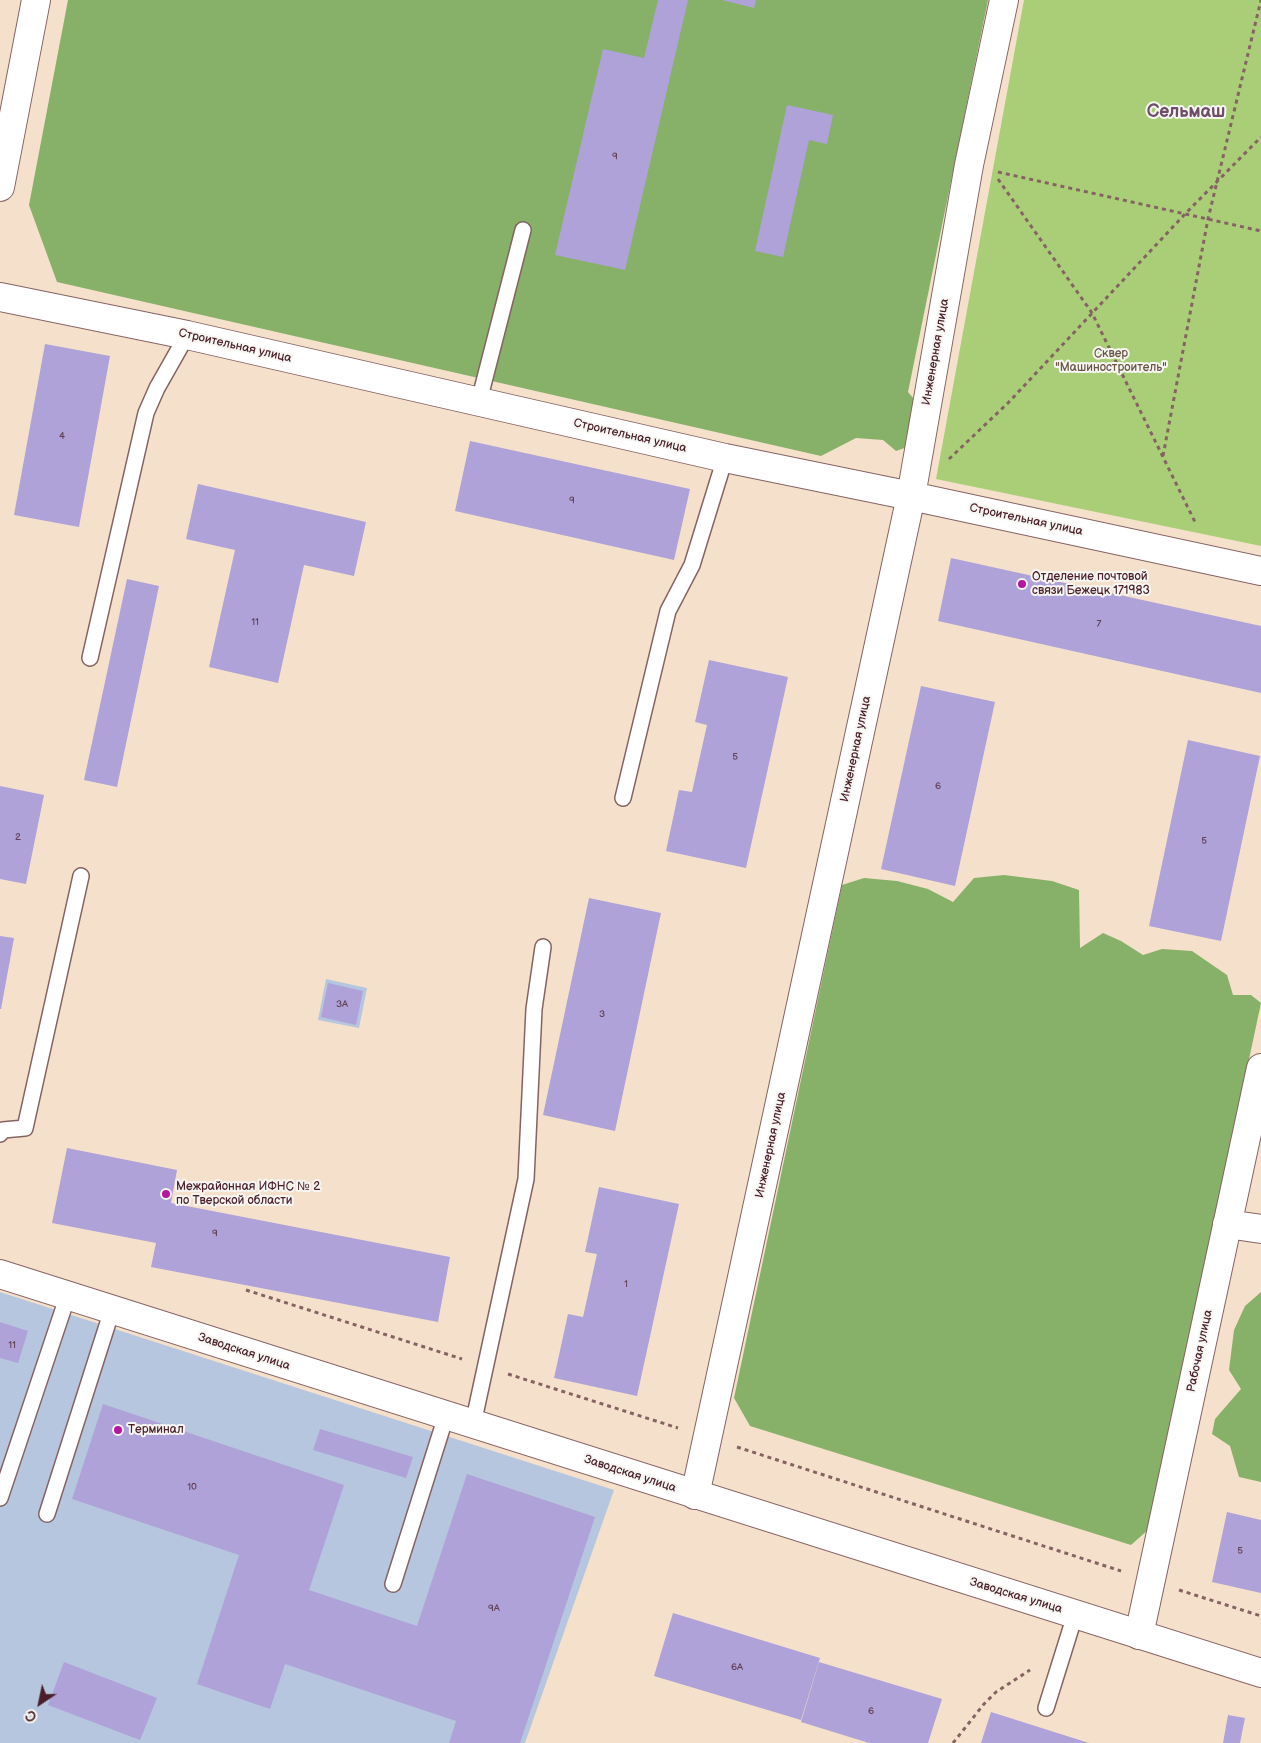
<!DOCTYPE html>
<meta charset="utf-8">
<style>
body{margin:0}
#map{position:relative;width:1261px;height:1743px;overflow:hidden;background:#f5e1cb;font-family:"Balsamiq Sans",sans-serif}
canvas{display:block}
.north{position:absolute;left:15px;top:1678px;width:50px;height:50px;-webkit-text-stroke:4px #f6f6f2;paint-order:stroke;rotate:214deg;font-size:14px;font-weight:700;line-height:20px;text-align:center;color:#4a1f2b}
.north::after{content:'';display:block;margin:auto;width:18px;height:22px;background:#4a1f2b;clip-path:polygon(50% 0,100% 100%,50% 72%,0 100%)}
</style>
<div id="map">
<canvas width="1261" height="1743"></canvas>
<div class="north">С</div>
</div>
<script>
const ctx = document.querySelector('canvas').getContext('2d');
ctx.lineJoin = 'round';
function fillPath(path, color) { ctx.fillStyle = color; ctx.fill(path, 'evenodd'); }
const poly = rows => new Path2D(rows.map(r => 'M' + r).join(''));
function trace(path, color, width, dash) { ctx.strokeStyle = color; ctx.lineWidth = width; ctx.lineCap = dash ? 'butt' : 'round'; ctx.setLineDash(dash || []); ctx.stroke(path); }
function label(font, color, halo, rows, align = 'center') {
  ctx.font = font + ' "Balsamiq Sans",sans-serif'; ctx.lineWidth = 4; ctx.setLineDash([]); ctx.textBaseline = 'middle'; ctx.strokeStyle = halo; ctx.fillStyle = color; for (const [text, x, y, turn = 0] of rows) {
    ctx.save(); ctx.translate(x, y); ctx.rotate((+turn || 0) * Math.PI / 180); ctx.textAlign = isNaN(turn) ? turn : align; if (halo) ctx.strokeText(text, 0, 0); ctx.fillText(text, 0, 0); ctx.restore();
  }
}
const industrial = poly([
 [326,979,367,988,359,1028,318,1020],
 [0,1292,614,1490,525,1743,0,1743]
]);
const green = poly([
 [1024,0,1261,0,1261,546,936,479]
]);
const forest = poly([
 [68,0,988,0,908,392,918,404,913,445,896,451,883,440,856,438,821,456,57,282,29,205],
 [1004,875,1052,881,1079,890,1080,948,1103,933,1121,941,1143,955,1162,949,1192,951,1227,975,1233,995,1251,995,1261,1003,1149,1529,1131,1545,750,1426,734,1398,842,885,864,878,897,881,928,889,953,902,974,878],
 [1261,1292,1261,1482,1239,1477,1230,1446,1212,1434,1215,1419,1241,1389,1229,1370,1234,1330,1245,1306]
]);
const building = poly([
 [658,0,688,0,625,270,555,255,603,49,644,58],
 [722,0,756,0,754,8],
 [787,105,833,115,827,144,809,140,783,257,755,251],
 [45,344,110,356,79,527,14,515],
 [470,441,690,489,674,560,455,511],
 [198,484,366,522,354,576,304,565,278,683,209,667,235,550,186,539],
 [951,558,1261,626,1261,693,938,621],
 [127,579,159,586,117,787,84,780],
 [709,660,788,677,746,868,666,851,679,790,692,792,707,725,695,722],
 [921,686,995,702,955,886,881,869],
 [1188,740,1260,756,1221,941,1149,926],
 [0,786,44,795,26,884,0,879],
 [589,898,661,913,615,1131,543,1115],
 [0,936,14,938,1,1009,0,1009],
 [328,983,363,991,356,1025,321,1017],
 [67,1148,177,1170,171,1203,450,1257,438,1322,151,1267,156,1243,52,1223],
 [599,1187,679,1204,637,1396,554,1378,568,1314,583,1317,597,1254,585,1252],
 [0,1322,28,1331,18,1363,0,1358],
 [103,1404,344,1485,309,1590,417,1626,467,1474,595,1517,520,1743,449,1743,456,1721,285,1664,270,1709,197,1684,239,1555,72,1499],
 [320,1429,413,1457,406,1478,313,1450],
 [1227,1512,1261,1520,1261,1593,1212,1582],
 [673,1613,820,1658,801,1720,654,1676],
 [64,1662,157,1698,140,1740,48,1705],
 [819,1662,942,1699,928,1743,869,1743,801,1722],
 [991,1712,1089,1743,981,1743],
 [1228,1715,1245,1718,1240,1743,1223,1743]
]);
const path = poly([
 [998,172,1261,231],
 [998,179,1092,313,1196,524],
 [1163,456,1208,219,1261,0],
 [949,459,1008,403,1185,214,1261,137],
 [246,1290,462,1359],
 [508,1374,678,1428],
 [737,1447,1121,1571],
 [1179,1590,1261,1616],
 [953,1743,984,1704,996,1692,1030,1670]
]);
const service = poly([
 [479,401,523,230],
 [90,658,146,413,157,388,187,335],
 [623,798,668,611,692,565,725,458],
 [0,1134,3,1130,25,1128,81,876],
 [473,1424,526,1179,534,1009,543,947],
 [0,1498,68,1295],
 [47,1514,112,1310],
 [393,1584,446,1416],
 [1046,1708,1075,1615]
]);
const minor = poly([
 [0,297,187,335,725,458,911,496,1261,571],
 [1227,1224,1261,1229],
 [695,1495,911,496,969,165,1004,0],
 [1139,1635,1261,1068]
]);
const tertiary = poly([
 [0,187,36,0],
 [0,1274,1261,1673]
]);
const markers = [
 [1022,584,5,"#b5179e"],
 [166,1194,5,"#b5179e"],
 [118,1430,5,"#b5179e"]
];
const numberNames = [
 ["9",615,156],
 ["4",62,436],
 ["9",572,500],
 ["11",255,622],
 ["7",1099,624],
 ["5",735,757],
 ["6",938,786],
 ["2",18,837],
 ["5",1204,841],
 ["3А",342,1004],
 ["3",602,1014],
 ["9",215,1233],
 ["1",626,1284],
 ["11",12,1345],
 ["10",192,1487],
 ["5",1240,1551],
 ["9А",494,1608],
 ["6А",737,1667],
 ["6",871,1711]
];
const streetNames = [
 ["Строительная улица",235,346,13],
 ["Инженерная улица",936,352,-80],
 ["Строительная улица",630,436,13],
 ["Строительная улица",1026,520,12],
 ["Инженерная улица",856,749,-78],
 ["Инженерная улица",771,1145,-78],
 ["Рабочая улица",1200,1351,-78],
 ["Заводская улица",244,1352,18],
 ["Заводская улица",630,1474,18],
 ["Заводская улица",1016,1596,17]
];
const parkNames = [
 ["Сквер",1111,354],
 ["\"Машиностроитель\"",1111,368]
];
const poiNames = [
 ["Отделение почтовой",1032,577],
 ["связи Бежецк 171983",1032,591],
 ["Межрайонная ИФНС № 2",176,1187],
 ["по Тверской области",176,1201],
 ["Терминал",128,1430]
];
const districtNames = [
 ["Сельмаш",1186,112]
];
fillPath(industrial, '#b6c6de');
fillPath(green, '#aace77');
fillPath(forest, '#87b168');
fillPath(building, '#aea2d8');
trace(service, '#866363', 18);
trace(minor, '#866363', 30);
trace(tertiary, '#866363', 30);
trace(path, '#866363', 3, [4, 4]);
trace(service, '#fff', 15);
trace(minor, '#fff', 28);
trace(tertiary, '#fff', 28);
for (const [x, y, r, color] of markers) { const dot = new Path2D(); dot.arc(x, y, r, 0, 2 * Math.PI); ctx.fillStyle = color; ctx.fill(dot); trace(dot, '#f6f6f2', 2); }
label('10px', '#634056', null, numberNames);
label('12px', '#4a1f2b', '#f6f6f2', streetNames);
label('12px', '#675442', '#f6f6f2', parkNames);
label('12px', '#4a1f2b', '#f6f6f2', poiNames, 'left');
label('bold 18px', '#6d4d68', '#f6f6f2', districtNames);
</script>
